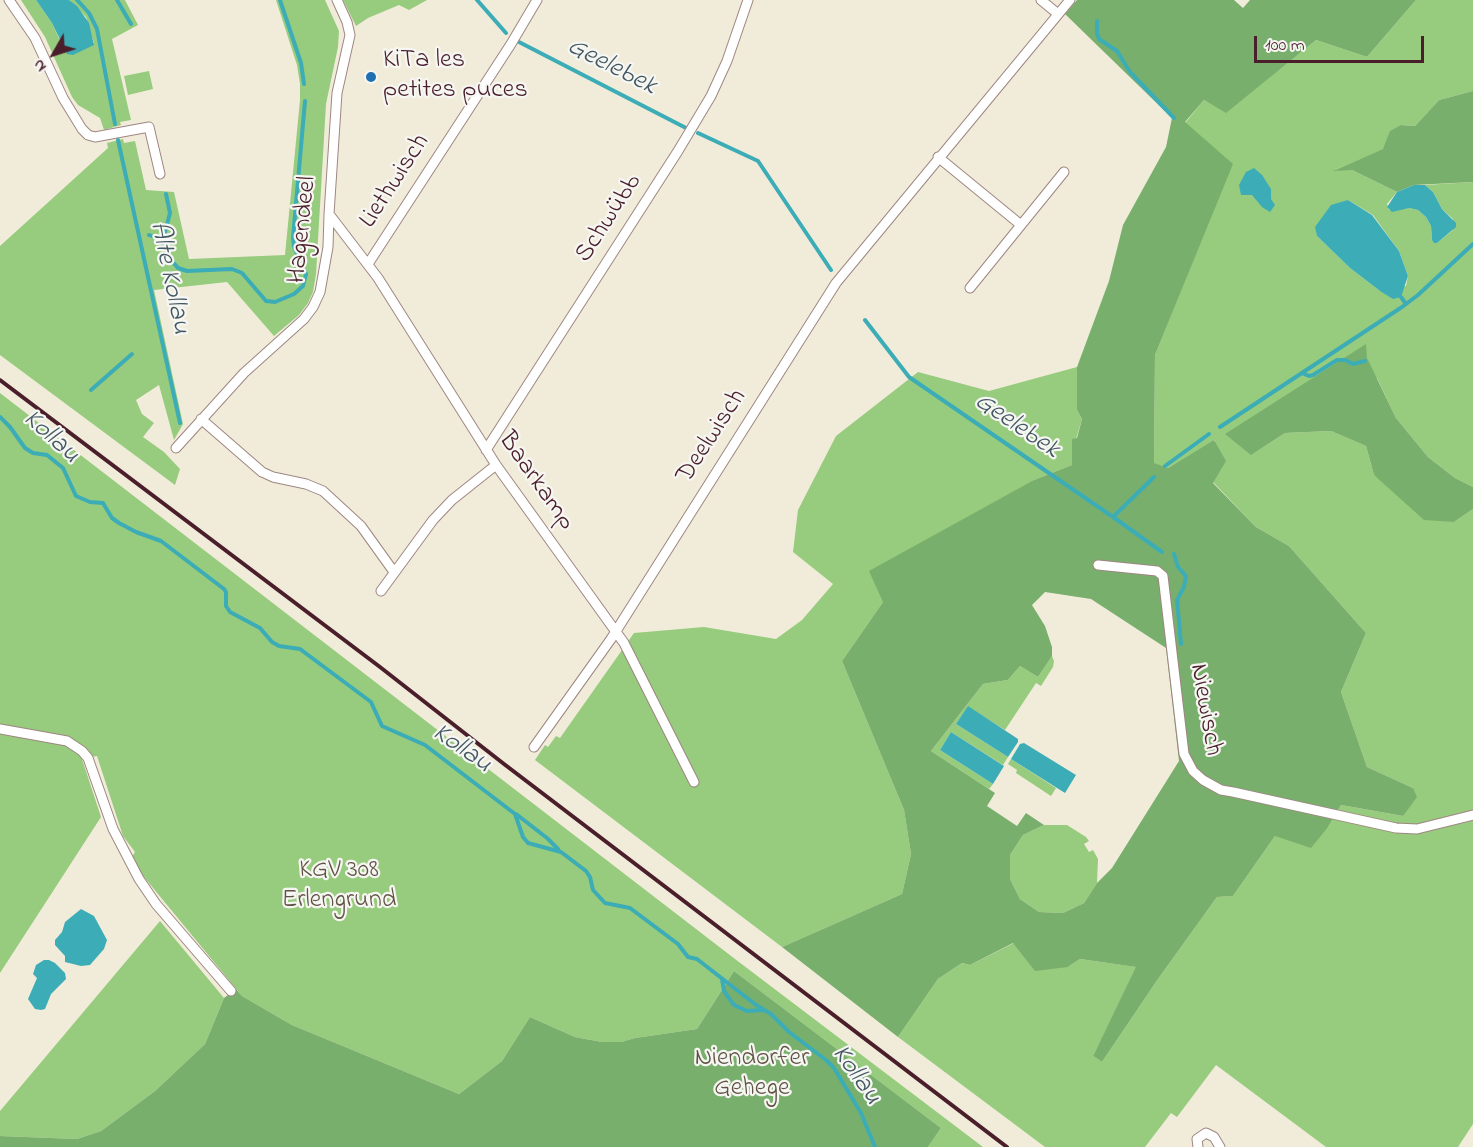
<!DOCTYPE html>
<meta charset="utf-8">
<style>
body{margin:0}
#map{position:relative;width:1473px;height:1147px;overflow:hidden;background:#f1ecda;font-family:"Indie Flower",sans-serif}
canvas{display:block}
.north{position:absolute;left:24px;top:24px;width:60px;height:60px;-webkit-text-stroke:4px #f6f6f2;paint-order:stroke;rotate:231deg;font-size:16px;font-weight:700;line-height:24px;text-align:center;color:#4a1f2b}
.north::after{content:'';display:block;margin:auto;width:21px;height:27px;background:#4a1f2b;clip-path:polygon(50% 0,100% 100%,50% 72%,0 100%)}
.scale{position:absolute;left:1254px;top:36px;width:170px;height:27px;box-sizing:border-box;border:3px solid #4a1f2b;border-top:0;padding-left:8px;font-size:18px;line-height:21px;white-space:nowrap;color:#4a1f2b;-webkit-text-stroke:4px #f6f6f2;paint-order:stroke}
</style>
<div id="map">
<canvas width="1473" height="1147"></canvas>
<div class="north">N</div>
<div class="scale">100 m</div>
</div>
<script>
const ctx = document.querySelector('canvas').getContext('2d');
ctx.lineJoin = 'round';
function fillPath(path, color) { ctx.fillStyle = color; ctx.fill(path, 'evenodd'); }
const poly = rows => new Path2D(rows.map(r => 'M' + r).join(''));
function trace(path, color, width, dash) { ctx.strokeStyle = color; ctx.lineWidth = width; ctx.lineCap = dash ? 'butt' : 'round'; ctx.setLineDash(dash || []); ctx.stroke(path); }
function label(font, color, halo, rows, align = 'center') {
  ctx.font = font + ' "Indie Flower",sans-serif'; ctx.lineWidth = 4.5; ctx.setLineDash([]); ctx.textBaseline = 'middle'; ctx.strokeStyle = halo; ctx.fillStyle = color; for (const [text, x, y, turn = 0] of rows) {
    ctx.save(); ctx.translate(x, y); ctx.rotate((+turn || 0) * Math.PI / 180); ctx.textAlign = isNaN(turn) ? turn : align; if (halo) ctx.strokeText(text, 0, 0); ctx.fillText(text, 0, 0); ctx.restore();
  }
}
const green = poly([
 [21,0,36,0,52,23,65,52,94,43,86,17,69,0,125,0,138,25,112,39,131,120,120,122,121,125,104,130,100,118,78,105,72,97,45,37],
 [276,0,325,0,339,31,338,47,326,104,316,274,313,292,308,303,299,315,274,336,227,282,154,290,183,424,174,440,159,385,136,400,142,414,154,423,143,437,164,452,180,469,175,485,0,355,0,246,108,148,107,143,123,139,124,143,135,141,146,190,174,192,189,259,285,255,300,100,300,84,297,65],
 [343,0,427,0,409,10,399,5,368,18,356,26],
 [1416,0,1473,0,1473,91,1439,100,1415,126,1401,125,1384,149,1335,170,1352,170,1397,192,1387,204,1389,210,1409,208,1418,210,1426,217,1431,226,1432,240,1437,243,1453,230,1453,219,1442,209,1433,192,1425,185,1473,182,1473,487,1455,478,1428,457,1396,418,1377,378,1353,386,1251,455,1285,433,1331,431,1366,446,1374,475,1454,522,1473,509,1473,1124,1458,1147,1326,1147,1216,1065,1177,1117,1171,1113,1145,1147,1045,1147,898,1037,938,979,962,963,970,965,1014,943,1068,967,1080,959,1137,967,1093,1056,1102,1062,1158,979,1217,897,1233,896,1275,836,1328,827,1341,805,1403,816,1413,788,1367,767,1341,692,1366,633,1289,546,1256,527,1213,482,1215,440,1168,468,1154,464,1155,355,1232,164,1185,123,1204,100,1226,112,1316,40,1367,57],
 [1348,200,1373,215,1399,251,1408,276,1406,286,1380,291,1350,268,1317,236,1316,227],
 [149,71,153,89,128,95,124,76],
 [1077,367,1077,410,1082,419,1076,439,1072,439,1072,465,1034,480,883,602,842,661,904,810,911,854,902,894,782,947,535,760,545,745,548,747,556,736,560,738,634,633,704,627,776,639,802,620,833,584,793,552,798,510,836,436,918,372,989,391],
 [0,393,735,959,983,1147,928,1147,941,1128,734,971,697,1029,635,1038,621,1042,602,1042,575,1037,530,1017,502,1061,459,1094,292,1025,242,996,130,860,135,852,123,836,97,756,82,759,101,817,0,973],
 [1052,656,1054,661,1053,667,1041,686,1036,683,1005,730,968,707,956,724,1008,757,1003,765,951,732,940,750,993,784,989,789,931,751,983,684,1008,680,1020,666,1038,677],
 [1011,759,1056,788,1051,796,1016,773,1017,770,1008,764],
 [1044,825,1067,825,1086,837,1089,841,1084,844,1089,852,1093,850,1098,859,1097,883,1084,903,1063,913,1039,912,1020,899,1010,879,1010,855,1023,835],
 [160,921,224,998,205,1044,155,1091,101,1131,77,1139,0,1136,0,1111]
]);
const forest = poly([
 [1077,0,1234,0,1243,8,1250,0,1416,0,1367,57,1316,40,1226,113,1204,100,1185,122,1233,164,1155,355,1154,463,1168,468,1214,440,1226,461,1213,483,1256,527,1289,546,1366,633,1341,692,1367,767,1413,788,1417,797,1403,816,1341,805,1328,827,1311,848,1275,836,1233,896,1217,897,1158,979,1102,1062,1093,1056,1136,967,1080,959,1068,967,1035,971,1013,943,970,965,962,963,938,979,898,1037,782,947,902,894,911,854,904,810,842,661,883,602,869,571,1034,480,1072,465,1072,439,1077,438,1082,419,1077,410,1077,367,1109,281,1123,225,1166,147,1172,118,1065,14],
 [1045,592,1091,599,1166,648,1179,761,1112,868,1097,883,1084,903,1063,913,1039,912,1020,899,1010,879,1010,855,1023,835,1044,825,1026,813,1017,826,987,806,995,793,931,751,983,684,1008,680,1020,666,1038,677,1052,656,1052,647,1045,626,1032,605],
 [1473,91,1473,182,1414,185,1397,192,1352,170,1333,171,1383,149,1390,131,1401,125,1415,126,1439,100],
 [1366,344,1367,358,1396,418,1428,457,1455,478,1473,487,1473,509,1454,522,1424,520,1374,475,1366,446,1331,431,1285,433,1251,455,1225,434],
 [734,971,941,1128,928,1147,0,1147,0,1136,77,1139,101,1131,155,1091,205,1044,224,998,236,989,242,996,292,1025,459,1094,502,1061,530,1017,575,1037,602,1042,621,1042,635,1038,697,1029]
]);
const water = poly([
 [36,0,69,0,77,6,89,23,94,45,73,55,67,54,52,23],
 [1254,168,1262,175,1271,189,1271,199,1275,205,1270,212,1262,207,1252,195,1241,195,1239,185,1246,172],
 [1414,185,1425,185,1433,192,1442,209,1456,223,1456,227,1437,243,1434,243,1432,240,1431,226,1426,217,1418,210,1409,208,1392,212,1387,207,1397,192],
 [1348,200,1372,215,1399,251,1408,276,1401,297,1393,299,1380,291,1350,268,1317,236,1315,227,1331,205],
 [968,706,1018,739,1018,742,1008,757,956,724],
 [951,732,1004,766,993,784,940,750],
 [1024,743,1076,775,1065,793,1011,759,1020,744],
 [81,909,94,916,107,940,104,949,90,965,81,966,65,962,65,956,55,945,55,940,62,932,65,922],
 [44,960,49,960,55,963,65,973,66,979,51,994,45,1009,41,1010,35,1009,28,999,37,978,33,974,36,965]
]);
const stream = poly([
 [77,0,89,13,97,29,115,124],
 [117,0,131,24],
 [280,0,301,63,304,84],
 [477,0,506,33],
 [1097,21,1097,33,1099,39,1117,51,1130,72,1174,118],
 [519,42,686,128],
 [698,133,758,161,831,270],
 [118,140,180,423],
 [149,235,157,238,162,243,172,261,178,268,187,271,232,269,242,273,266,301,275,302,294,294,303,286,306,274,294,247,293,238,305,101],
 [162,243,170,213,166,194],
 [1401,297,1406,304],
 [865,320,909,377,1113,517,1154,477],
 [1302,373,1309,376,1313,375,1337,360,1345,360,1353,364,1365,361],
 [91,390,132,354],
 [0,417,10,427,25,448,33,453,47,455,63,468,76,496,90,502,103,503,112,518,119,523,136,532,161,541,224,589,226,592,226,606,230,612,260,628,272,642,279,646,300,649,371,702,382,726,425,745,515,814,523,837,528,843,561,852,586,871,590,877,593,890,605,903,630,908,678,944,688,957,697,959,756,1005,771,1014,789,1032,826,1060,834,1068,861,1113,875,1147],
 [1220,427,1402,307,1418,295,1473,244],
 [1165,466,1209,434],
 [1113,517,1162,552],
 [1174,554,1178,567,1186,576,1184,587,1177,600,1181,644],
 [516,814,547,838,558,849],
 [722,979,724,991,734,1005,747,1011,764,1010]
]);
const minor = poly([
 [9,0,35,38,63,98,82,129,88,135,95,137,149,127,160,174],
 [1041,0,1058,14],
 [938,157,1021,225],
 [329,214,378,278,496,465,624,643,694,782],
 [368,264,511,44,537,0],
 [970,288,1064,172],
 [201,419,262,472,273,477,306,484,323,491,361,526,394,572],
 [176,448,244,373,304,319,313,307,320,292,328,247,329,214,337,93,350,35,347,22,337,0],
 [486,450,678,151,711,96,727,61,748,0],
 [1098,565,1157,571,1163,576,1184,754,1193,771,1203,780,1221,790,1233,792,1396,828,1417,829,1473,815],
 [381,591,433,520,452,500,496,465],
 [0,729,67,741,82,751,88,758,113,829,139,879,156,904,231,991],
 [534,747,611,639,836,283,1070,0],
 [1198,1147,1197,1139,1206,1133,1214,1137,1220,1147]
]);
const rail = poly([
 [0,380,380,667,504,764,1007,1147]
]);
const markers = [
 [371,77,6,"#1f6fb2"]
];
const poiNames = [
 ["KiTa les",383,62],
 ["petites puces",383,92]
];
const streetNames = [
 ["Liethwisch",396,182,-57],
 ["Schwübb",610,219,-57],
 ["Hagendeel",304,230,-84],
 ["Deelwisch",713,437,-57],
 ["Baarkamp",535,482,55],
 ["Niewisch",1204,710,80]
];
const parkNames = [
 ["KGV 308",339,872],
 ["Erlengrund",339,902],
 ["Niendorfer",752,1060],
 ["Gehege",752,1090]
];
const waterNames = [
 ["Geelebek",611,68,27],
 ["Alte Kollau",168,278,78],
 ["Geelebek",1016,427,34],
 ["Kollau",50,438,42],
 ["Kollau",461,750,35],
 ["Kollau",855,1076,55]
];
fillPath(green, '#97cb7d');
fillPath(forest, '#79af6c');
fillPath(water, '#3cadb6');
trace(stream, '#3cadb6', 4);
trace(minor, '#9e8682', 11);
trace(minor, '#fff', 9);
trace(rail, '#4a1f2b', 4);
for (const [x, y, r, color] of markers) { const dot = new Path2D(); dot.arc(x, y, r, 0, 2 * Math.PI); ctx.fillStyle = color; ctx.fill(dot); trace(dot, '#f6f6f2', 2); }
label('26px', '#4a1f2b', '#f6f6f2', poiNames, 'left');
label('26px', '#4a1f2b', '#f6f6f2', streetNames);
label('26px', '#615344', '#f6f6f2', parkNames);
label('italic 27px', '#445863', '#f6f6f2', waterNames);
</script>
